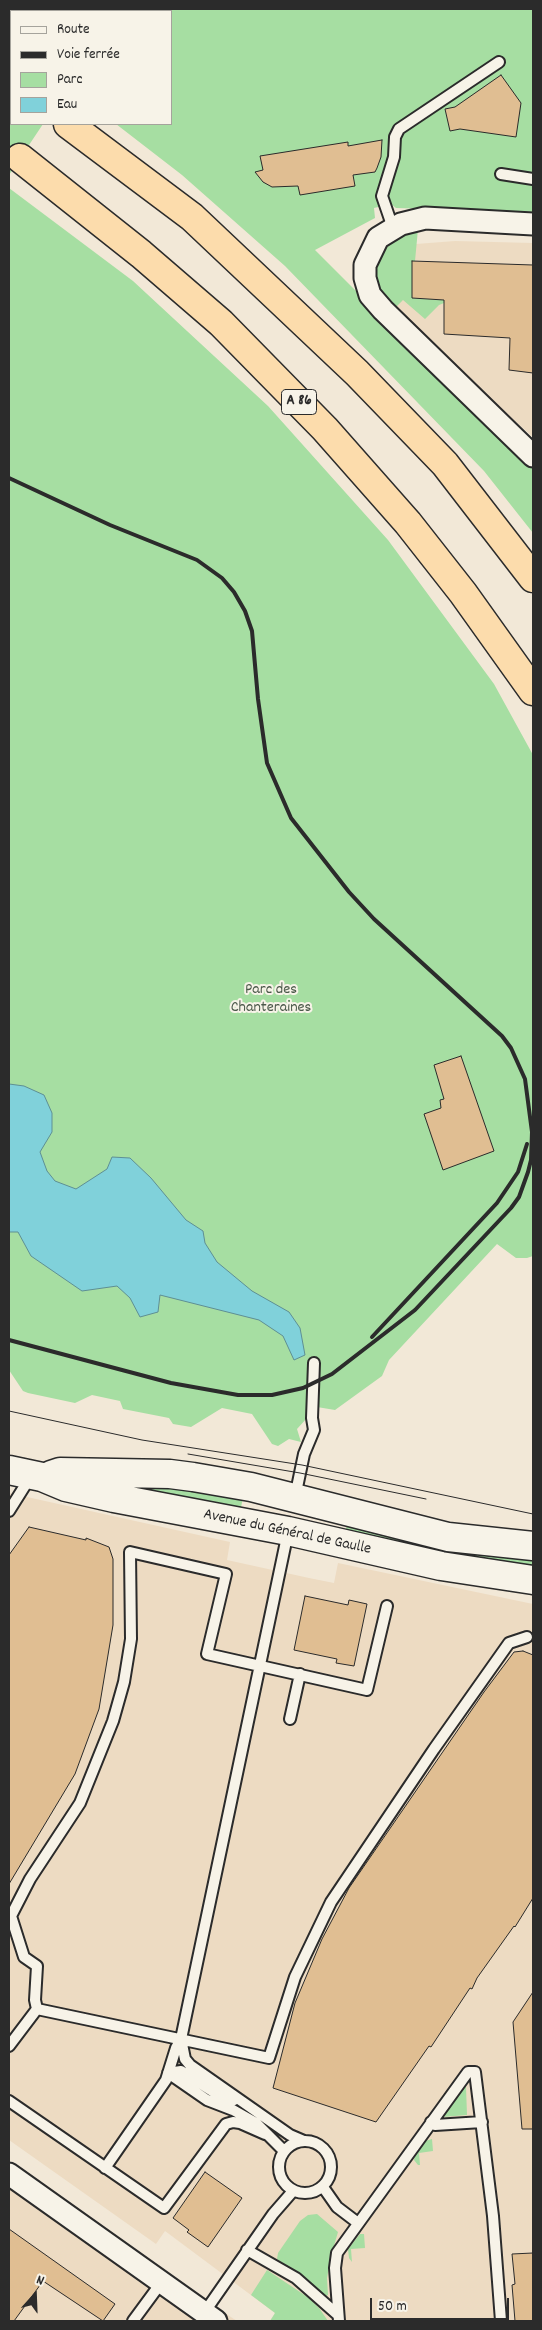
<!DOCTYPE html>
<meta charset="utf-8">
<style>
body{margin:0}
#map{position:relative;width:542px;height:2330px;overflow:hidden;background:#f2e8d7;font-family:Dekko,sans-serif}
canvas{display:block}
.frame{position:absolute;inset:0;border:10px solid #2b2b2b;pointer-events:none}
.legend{position:absolute;left:10px;top:10px;width:162px;height:115px;box-sizing:border-box;background:#f7f3e8;border:1px solid #a5a39c;margin:0;padding:6px 9px;list-style:none;font-size:15px;color:#2b2b2b}
.legend li{display:flex;align-items:center;gap:10px;height:25px}
.legend b{width:25px;border:1px solid #a5a39c}
.north{position:absolute;left:10px;top:2270px;width:50px;height:50px;-webkit-text-stroke:4px #f7f3e8;paint-order:stroke;rotate:20deg;font-size:14px;font-weight:700;line-height:20px;text-align:center;color:#2b2b2b}
.north::after{content:'';display:block;margin:auto;width:18px;height:22px;background:#2b2b2b;clip-path:polygon(50% 0,100% 100%,50% 72%,0 100%)}
.scale{position:absolute;left:370px;top:2298px;width:139px;height:22px;box-sizing:border-box;border:2px solid #2b2b2b;border-top:0;padding-left:6px;font-size:15px;line-height:18px;white-space:nowrap;color:#2b2b2b;-webkit-text-stroke:4px #f7f3e8;paint-order:stroke}
</style>
<div id="map">
<canvas width="542" height="2330"></canvas>
<div class="frame"></div>
<ul class="legend">
<li><b style="height:6px;background:#f7f3e8"></b>Route</li>
<li><b style="height:6px;background:#2b2b2b"></b>Voie ferrée</li>
<li><b style="height:14px;background:#a6dea2"></b>Parc</li>
<li><b style="height:14px;background:#80d1da"></b>Eau</li>
</ul>
<div class="north">N</div>
<div class="scale">50 m</div>
</div>
<script>
const ctx = document.querySelector('canvas').getContext('2d');
ctx.lineJoin = 'round';
function fillPath(path, color) { ctx.fillStyle = color; ctx.fill(path, 'evenodd'); }
const poly = rows => new Path2D(rows.map(r => 'M' + r).join(''));
function trace(path, color, width, dash) { ctx.strokeStyle = color; ctx.lineWidth = width; ctx.lineCap = dash ? 'butt' : 'round'; ctx.setLineDash(dash || []); ctx.stroke(path); }
function label(font, color, halo, rows, align = 'center') {
  ctx.font = font + ' Dekko,sans-serif'; ctx.lineWidth = 4; ctx.setLineDash([]); ctx.textBaseline = 'middle'; ctx.strokeStyle = halo; ctx.fillStyle = color; for (const [text, x, y, turn = 0] of rows) {
    ctx.save(); ctx.translate(x, y); ctx.rotate((+turn || 0) * Math.PI / 180); ctx.textAlign = isNaN(turn) ? turn : align; if (halo) ctx.strokeText(text, 0, 0); ctx.fillText(text, 0, 0); ctx.restore();
  }
}
const built = poly([
 [455,241,533,243,533,437,392,313,403,245],
 [9,1493,230,1542,227,1560,309,1578,334,1583,338,1563,533,1604,533,2321,270,2321,275,2313,165,2231,156,2244,9,2140],
 [9,2170,237,2321,9,2321]
]);
const green = poly([
 [9,9,533,9,533,212,396,208,391,204,374,208,375,218,315,250,533,468,533,533,484,471,285,266,182,175,116,124,171,124,171,11,11,11,11,124,43,124,9,175],
 [9,188,133,281,268,406,388,540,494,684,533,755,533,1256,527,1258,516,1258,497,1244,389,1360,382,1376,335,1410,317,1407,297,1429,301,1442,289,1439,278,1446,272,1444,252,1414,222,1408,191,1427,173,1424,169,1418,123,1409,120,1401,92,1395,75,1403,28,1393,23,1391,9,1370],
 [418,229,415,261,412,261,412,297,444,300,444,303,439,305,425,319,403,300,394,309,382,296,375,275,376,266,383,248,399,234],
 [59,1478,244,1493,240,1512],
 [347,1524,533,1555,533,1566,447,1556,345,1534],
 [463,2087,466,2087,467,2115,443,2117],
 [432,2139,433,2151,419,2153,420,2165,418,2165,414,2160,415,2154,425,2141],
 [317,2214,338,2232,331,2256,327,2278,328,2295,326,2296,277,2259,278,2253,300,2221,308,2215],
 [360,2234,364,2234,365,2248,351,2249,352,2262,349,2258,348,2249],
 [267,2270,309,2298,319,2308,328,2321,270,2321,275,2313,251,2295]
]);
const water = poly([
 [9,1084,24,1086,44,1095,52,1113,52,1132,40,1152,47,1171,55,1181,76,1189,107,1169,112,1157,130,1158,151,1178,186,1220,203,1231,205,1243,217,1262,252,1291,289,1312,300,1328,305,1355,294,1360,283,1336,259,1320,160,1295,158,1312,140,1317,130,1298,117,1286,82,1291,31,1256,18,1232,9,1232,9,1084]
]);
const building = poly([
 [501,75,521,103,516,137,460,129,450,131,445,109,455,107,501,75],
 [382,140,381,157,377,168,375,172,353,175,355,186,300,195,298,186,272,187,263,182,255,172,263,170,260,156,348,142,348,146,382,140],
 [412,261,533,265,533,373,509,370,510,338,444,334,444,300,412,298,412,261],
 [461,1056,494,1151,443,1170,424,1114,441,1108,440,1100,444,1099,434,1065,461,1056],
 [29,1527,86,1540,86,1538,109,1547,113,1559,113,1625,99,1709,75,1774,9,1884,9,1555,29,1527],
 [305,1596,348,1605,349,1600,367,1604,354,1666,336,1663,337,1659,294,1650,305,1596],
 [523,1651,533,1655,533,1898,515,1927,514,1926,477,1978,472,1989,470,1988,431,2047,429,2046,376,2122,273,2088,295,2003,322,1939,349,1888,484,1692,514,1652,523,1651],
 [533,1992,533,2129,522,2129,513,2022,533,1992],
 [205,2172,242,2198,208,2247,187,2232,189,2230,173,2218,205,2172],
 [9,2229,115,2304,103,2321,43,2281,14,2321,9,2321,9,2229],
 [533,2253,533,2321,515,2321,512,2285,515,2284,512,2254,533,2253]
]);
const motorwayTunnel = poly([
 [9,81,11,83]
]);
const service = poly([
 [501,174,533,179],
 [393,228,382,196,394,157,395,137,399,129,499,62],
 [295,1497,304,1454,314,1430,312,1418,314,1363],
 [9,1511,31,1476],
 [288,1532,181,2039,185,2059,190,2065,290,2135,304,2141],
 [290,1719,300,1674],
 [37,2009,269,2058,295,1977,331,1902,434,1749,509,1643,527,1637],
 [9,2046,37,2009,35,2000,37,1966,24,1957,11,1916,30,1879,80,1803,113,1721,124,1682,131,1639,130,1552,226,1574,207,1654,367,1690,387,1606],
 [168,2073,207,2100,233,2110,256,2123,284,2151],
 [168,2073,181,2071,217,2094,234,2100],
 [9,2101,164,2208,226,2124,233,2122,240,2123,265,2134],
 [431,2122,435,2125,482,2122],
 '279 2167a26 26 0 1 1 52 0a26 26 0 1 1-52 0Z',
 [105,2168,166,2080,176,2048,181,2039],
 [323,2187,337,2207,358,2223],
 [247,2250,296,2278,338,2315],
 [204,2313,273,2214,293,2191],
 [133,2321,161,2283],
 [339,2321,335,2268,337,2253,468,2072,475,2072,493,2216,501,2321]
]);
const minor = poly([
 [533,224,425,218,401,224,378,238,365,265,365,278,370,295,383,310,533,456],
 [9,2174,216,2321]
]);
const secondary = poly([
 [9,1470,42,1477,66,1487,114,1498,288,1531,441,1566,533,1580],
 [51,1475,60,1472,170,1474,193,1477,251,1487,448,1537,533,1546]
]);
const motorway = poly([
 [68,124,192,217,357,373,445,464,533,578],
 [20,158,141,254,221,323,325,429,408,523,463,593,533,691]
]);
const tram = poly([
 [9,1411,142,1440,302,1465,533,1514],
 [188,1454,300,1473,426,1499]
]);
const rail = poly([
 [18,11,20,9],
 [39,11,41,9],
 [9,24,11,20],
 [9,53,11,50],
 [9,478,110,525,197,560,222,578,234,592,245,611,252,631,258,699,267,763,291,818,349,892,374,919,502,1036,511,1048,525,1079,532,1132,531,1160,528,1172,519,1197,511,1208,415,1310,332,1374,303,1388,272,1395,238,1395,171,1383,9,1340],
 [372,1337,497,1203,518,1172,527,1144]
]);
const shields = [
 [299,402,35]
];
const shieldNames = [
 ["A 86",299,402]
];
const parkNames = [
 ["Parc des",271,991],
 ["Chanteraines",271,1009]
];
const streetNames = [
 ["Avenue du Général de Gaulle",287,1533,12]
];
fillPath(built, '#eddbc2');
fillPath(green, '#a6dea2');
fillPath(water, '#80d1da');
trace(water, '#5e8f94', 1);
fillPath(building, '#e0be92');
trace(building, '#2b2b2b', 1);
trace(motorwayTunnel, '#cac2b5', 28, [28, 14]);
trace(service, '#2b2b2b', 14);
trace(minor, '#2b2b2b', 25);
trace(secondary, '#2b2b2b', 31);
trace(motorway, '#2b2b2b', 31);
trace(service, '#f7f3e8', 10);
trace(minor, '#f7f3e8', 21);
trace(secondary, '#f7f3e8', 28);
trace(motorway, '#fcdcac', 28);
trace(tram, '#2b2b2b', 1);
trace(rail, '#2b2b2b', 4);
for (const [x, y, w] of shields) { const box = new Path2D(); box.roundRect(x - w / 2, y - 12.5, w, 25, 4); ctx.fillStyle = '#f7f3e8'; ctx.fill(box); trace(box, '#2b2b2b', 1); }
label('bold 15px', '#2b2b2b', null, shieldNames);
label('16px', '#4a5849', '#f7f3e8', parkNames);
label('16px', '#2b2b2b', '#f7f3e8', streetNames);
</script>
